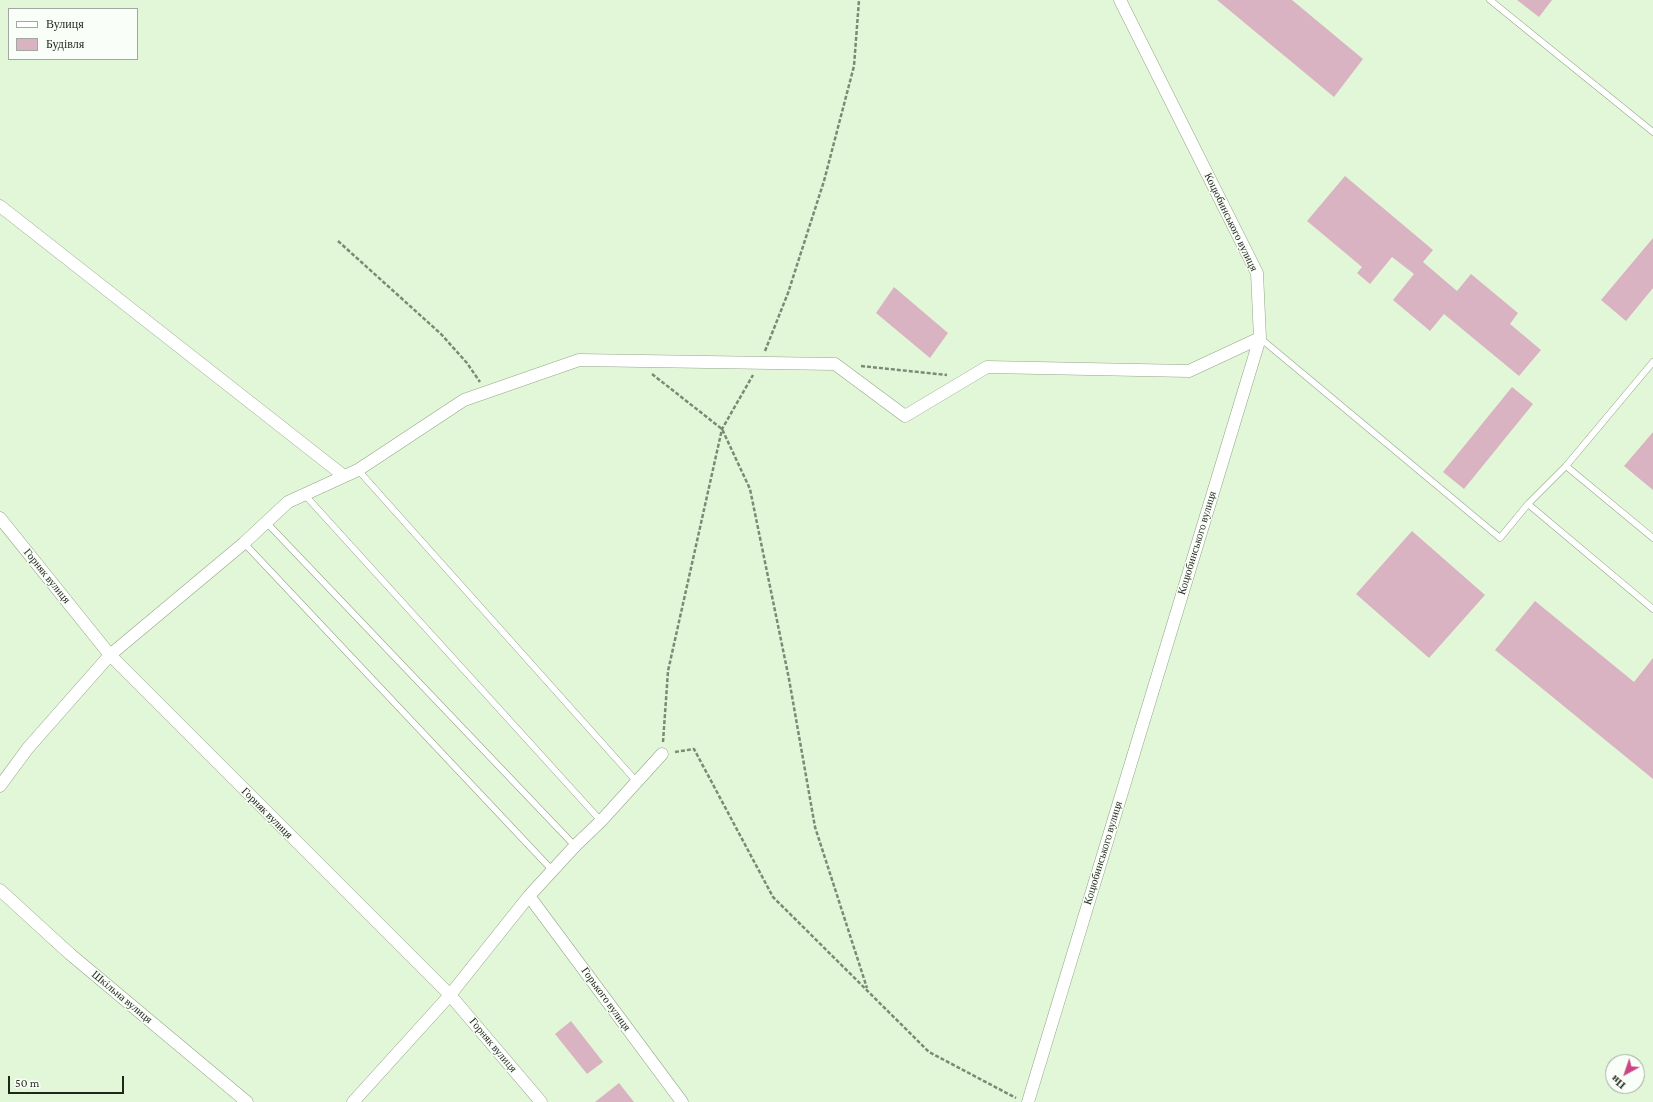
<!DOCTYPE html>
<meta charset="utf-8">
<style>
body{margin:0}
#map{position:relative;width:1653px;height:1102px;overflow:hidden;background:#e2f7d8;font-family:"Crimson Pro",serif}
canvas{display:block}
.legend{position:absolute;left:8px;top:8px;width:130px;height:52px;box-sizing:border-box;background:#fafef8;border:1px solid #a2a8a0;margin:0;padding:5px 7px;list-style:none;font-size:12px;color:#1f261b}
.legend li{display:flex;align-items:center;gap:8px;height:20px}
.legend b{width:20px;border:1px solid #a2a8a0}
.north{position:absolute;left:1605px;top:1054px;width:40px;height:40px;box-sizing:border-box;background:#fafef8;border:1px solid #a2a8a0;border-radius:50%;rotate:220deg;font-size:11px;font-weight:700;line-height:16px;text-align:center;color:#1f261b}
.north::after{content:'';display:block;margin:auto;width:14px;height:18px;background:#cb4586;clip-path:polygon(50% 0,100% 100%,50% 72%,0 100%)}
.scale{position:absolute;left:8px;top:1076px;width:116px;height:18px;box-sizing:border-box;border:2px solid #1f261b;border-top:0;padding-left:5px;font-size:12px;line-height:14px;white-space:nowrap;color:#1f261b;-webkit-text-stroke:3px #fafef8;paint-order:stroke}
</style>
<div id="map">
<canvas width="1653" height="1102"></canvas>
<ul class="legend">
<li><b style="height:5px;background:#fff"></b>Вулиця</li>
<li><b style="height:11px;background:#d9b3c1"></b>Будівля</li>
</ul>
<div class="north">Пн</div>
<div class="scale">50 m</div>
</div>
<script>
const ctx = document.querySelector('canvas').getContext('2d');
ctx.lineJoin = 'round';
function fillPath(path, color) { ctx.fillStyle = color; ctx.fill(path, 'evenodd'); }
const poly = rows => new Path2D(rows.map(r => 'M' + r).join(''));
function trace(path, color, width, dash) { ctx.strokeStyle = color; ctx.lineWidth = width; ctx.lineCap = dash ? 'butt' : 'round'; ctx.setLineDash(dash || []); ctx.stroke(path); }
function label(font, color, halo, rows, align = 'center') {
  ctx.font = font + ' "Crimson Pro",serif'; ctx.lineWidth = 3; ctx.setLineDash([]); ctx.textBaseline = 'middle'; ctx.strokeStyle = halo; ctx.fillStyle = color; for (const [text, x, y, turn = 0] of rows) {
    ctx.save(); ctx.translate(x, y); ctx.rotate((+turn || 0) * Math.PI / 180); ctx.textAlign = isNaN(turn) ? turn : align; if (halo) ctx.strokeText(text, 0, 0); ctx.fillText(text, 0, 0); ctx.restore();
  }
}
const building = poly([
 [1217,0,1292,0,1363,59,1334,97],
 [1517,0,1552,0,1539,17],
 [1345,176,1433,250,1423,262,1457,291,1471,274,1518,313,1510,324,1541,350,1519,376,1444,314,1430,331,1393,300,1414,274,1392,257,1370,284,1357,273,1362,267,1307,221],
 [1653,238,1653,288,1626,321,1601,300],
 [894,287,948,333,930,358,876,313],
 [1512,387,1533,404,1464,489,1443,472],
 [1653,432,1653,490,1624,466],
 [1412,531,1485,595,1429,658,1356,594],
 [1535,601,1634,682,1653,658,1653,779,1495,650],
 [571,1021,603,1062,587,1074,555,1034],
 [619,1083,634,1102,595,1102]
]);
const path = poly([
 [338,241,441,334,467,363,480,382],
 [765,351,788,293,824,181,854,66,859,0],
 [861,366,947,375],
 [652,374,722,429,750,489,789,679,815,827,867,988],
 [663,742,668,671,722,429,753,375],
 [675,752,694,749,773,897,929,1052,1016,1098]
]);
const lane = poly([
 [1490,0,1653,132],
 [1260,338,1500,538,1528,504,1653,609],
 [1566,466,1653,538],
 [358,470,637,782],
 [304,494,601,821],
 [1528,504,1566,466,1653,362],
 [266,522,575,846],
 [244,543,552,870]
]);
const street = poly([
 [0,206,344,476],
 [0,518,110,655,450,995,541,1102],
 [0,786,28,748,110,655,244,543,288,502,358,470,464,400,579,360,835,364,905,416,987,367,1189,371,1260,338],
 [0,890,70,954,247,1102],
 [529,896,682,1102],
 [353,1102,450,995,529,896,575,846,601,821,662,754],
 [1028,1102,1260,338,1257,273,1120,0]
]);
const streetNames = [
 ["Коцюбинського вулиця",1231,222,64],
 ["Коцюбинського вулиця",1197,543,-73],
 ["Горняк вулиця",47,576,51],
 ["Горняк вулиця",267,813,45],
 ["Коцюбинського вулиця",1103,853,-73],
 ["Шкільна вулиця",122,997,40],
 ["Горького вулиця",606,999,54],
 ["Горняк вулиця",493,1045,50]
];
fillPath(building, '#d9b3c1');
trace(lane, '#92a688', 7);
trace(street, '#92a688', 13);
trace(path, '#7c8a75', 2.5, [4, 2]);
trace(lane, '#fff', 6);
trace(street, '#fff', 12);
label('11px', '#1f261b', '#fafef8', streetNames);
</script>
